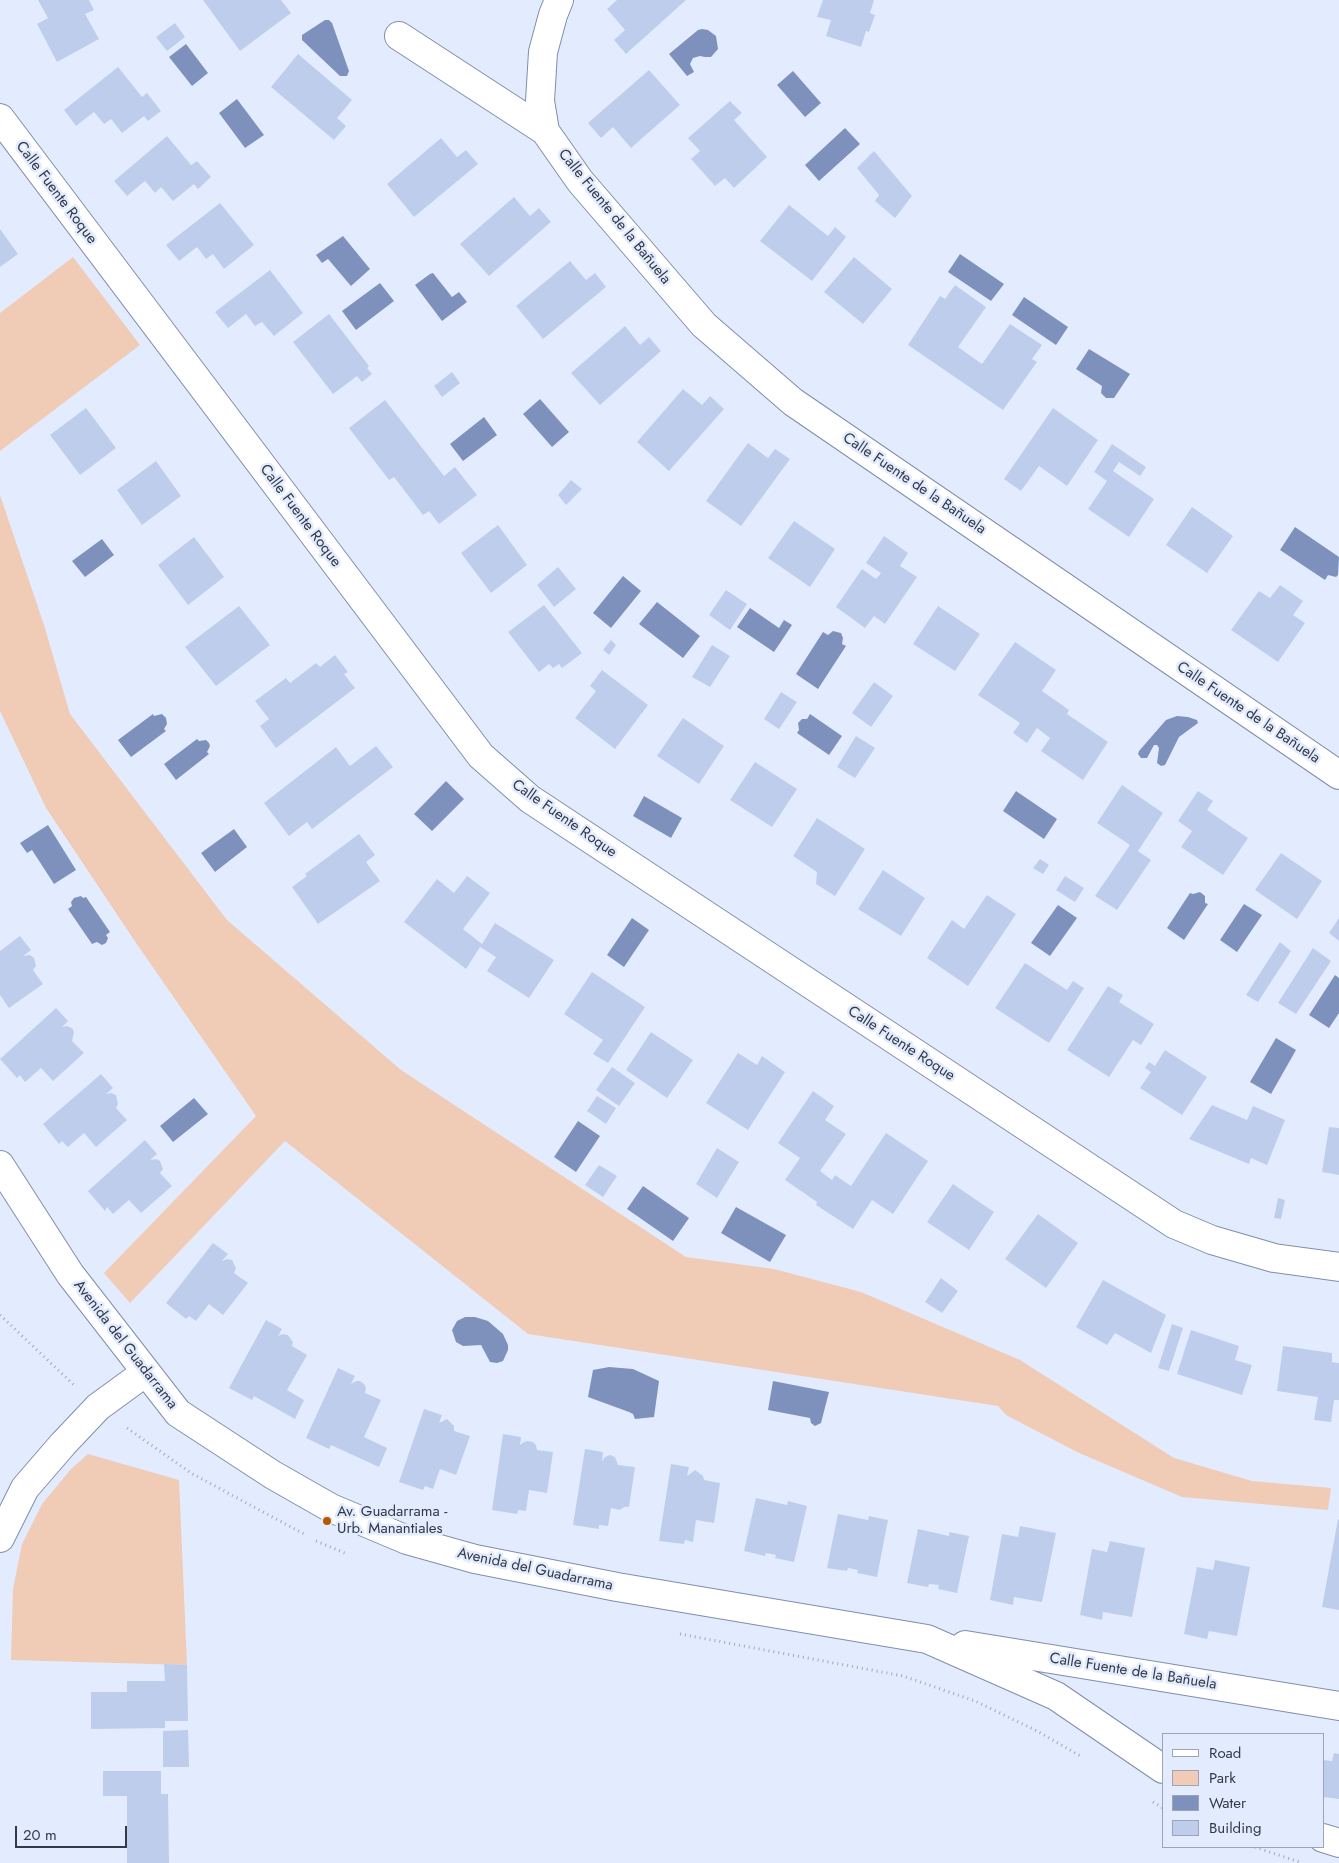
<!DOCTYPE html>
<meta charset="utf-8">
<style>
body{margin:0}
#map{position:relative;width:1339px;height:1863px;overflow:hidden;background:#e3ecff;font-family:Jost,sans-serif}
canvas{display:block}
.legend{position:absolute;left:1162px;top:1733px;width:162px;height:115px;box-sizing:border-box;background:#e3ecff;border:1px solid #9da4b5;margin:0;padding:6px 9px;list-style:none;font-size:15px;color:#333945}
.legend li{display:flex;align-items:center;gap:10px;height:25px}
.legend b{width:25px;border:1px solid #9da4b5}
.scale{position:absolute;left:15px;top:1826px;width:112px;height:22px;box-sizing:border-box;border:2px solid #333945;border-top:0;padding-left:6px;font-size:15px;line-height:18px;white-space:nowrap;color:#333945;-webkit-text-stroke:4px #e3ecff;paint-order:stroke}
</style>
<div id="map">
<canvas width="1339" height="1863"></canvas>
<ul class="legend">
<li><b style="height:6px;background:#fff"></b>Road</li>
<li><b style="height:14px;background:#f0cbb5"></b>Park</li>
<li><b style="height:14px;background:#7e91bd"></b>Water</li>
<li><b style="height:14px;background:#bfcdec"></b>Building</li>
</ul>
<div class="scale">20 m</div>
</div>
<script>
const ctx = document.querySelector('canvas').getContext('2d');
ctx.lineJoin = 'round';
function fillPath(path, color) { ctx.fillStyle = color; ctx.fill(path, 'evenodd'); }
const poly = rows => new Path2D(rows.map(r => 'M' + r).join(''));
function trace(path, color, width, dash) { ctx.strokeStyle = color; ctx.lineWidth = width; ctx.lineCap = dash ? 'butt' : 'round'; ctx.setLineDash(dash || []); ctx.stroke(path); }
function label(font, color, halo, rows, align = 'center') {
  ctx.font = font + ' Jost,sans-serif'; ctx.lineWidth = 5; ctx.setLineDash([]); ctx.textBaseline = 'middle'; ctx.strokeStyle = halo; ctx.fillStyle = color; for (const [text, x, y, turn = 0] of rows) {
    ctx.save(); ctx.translate(x, y); ctx.rotate((+turn || 0) * Math.PI / 180); ctx.textAlign = isNaN(turn) ? turn : align; if (halo) ctx.strokeText(text, 0, 0); ctx.fillText(text, 0, 0); ctx.restore();
  }
}
const green = poly([
 [73,257,140,345,0,451,0,313],
 [0,495,44,625,70,714,227,920,401,1070,686,1257,774,1269,861,1292,1020,1360,1174,1458,1252,1481,1331,1488,1328,1510,1182,1497,1077,1452,1006,1415,998,1406,528,1334,285,1141,130,1303,104,1273,256,1116,134,940,46,808,0,711],
 [88,1454,179,1480,187,1665,11,1660,13,1589,22,1544,42,1504,71,1469]
]);
const water = poly([
 [325,20,329,20,332,23,349,71,347,76,340,76,302,40,302,35],
 [702,29,708,30,716,36,718,49,711,57,705,57,700,56,693,58,690,64,694,72,687,76,669,54,698,30],
 [186,44,208,73,192,86,169,57],
 [793,71,821,103,805,117,777,85],
 [237,99,264,135,245,148,219,113],
 [845,128,860,144,819,181,805,165],
 [343,236,370,269,351,286,328,259,322,263,316,255],
 [960,254,1004,284,991,301,948,272],
 [433,273,452,297,459,292,467,302,442,321,415,285,430,274],
 [380,283,394,301,356,330,342,311],
 [1024,297,1068,327,1056,345,1012,315],
 [1089,349,1130,374,1114,398,1106,398,1101,393,1102,386,1076,369],
 [540,399,569,432,552,447,523,414],
 [484,417,497,435,463,461,450,444],
 [1295,527,1339,557,1338,575,1336,577,1328,575,1325,580,1280,550],
 [102,539,114,555,85,577,72,561],
 [623,576,641,591,611,628,593,613],
 [657,602,700,636,683,658,639,624],
 [750,608,779,628,784,620,792,625,774,652,737,627],
 [833,631,841,633,843,638,842,644,846,646,818,689,796,674,823,632,828,635],
 [153,714,154,716,162,714,166,718,167,724,164,729,166,731,131,757,118,740],
 [810,714,842,736,829,755,797,733,799,730,798,723,802,719,807,719],
 [1177,716,1188,717,1197,720,1198,723,1179,737,1165,765,1161,766,1157,763,1159,748,1157,745,1154,745,1147,758,1141,758,1138,754,1139,751,1166,720],
 [197,739,199,741,206,740,209,743,210,746,207,752,209,754,176,780,164,764],
 [446,781,464,799,432,831,414,814],
 [1016,791,1057,819,1044,839,1003,811],
 [644,796,682,818,671,838,633,816],
 [48,825,76,870,54,884,32,850,27,853,20,843],
 [234,829,247,847,215,872,201,853],
 [1200,892,1205,896,1205,903,1208,904,1184,940,1167,928,1190,893,1193,894],
 [81,896,83,898,86,897,110,932,106,935,108,938,106,943,102,945,97,942,92,944,68,909,72,906,71,902,74,898],
 [1244,904,1262,915,1237,952,1220,940],
 [1058,905,1077,918,1050,956,1031,943],
 [632,918,649,930,624,967,607,955],
 [1335,975,1339,978,1339,1013,1329,1028,1309,1015],
 [1276,1038,1296,1050,1271,1094,1250,1082],
 [194,1098,208,1114,173,1142,160,1126],
 [578,1121,600,1136,576,1172,554,1157],
 [643,1186,689,1218,673,1241,627,1209],
 [736,1207,786,1235,770,1262,721,1233],
 [465,1317,475,1317,488,1321,503,1334,508,1345,508,1350,503,1361,497,1363,490,1362,481,1345,463,1346,456,1342,452,1330,457,1321],
 [609,1367,633,1369,659,1381,654,1417,635,1419,633,1414,629,1412,588,1397,593,1370],
 [773,1381,829,1392,821,1423,815,1426,811,1423,810,1418,768,1410]
]);
const building = poly([
 [38,0,89,0,94,10,85,14,99,39,57,62,37,24,48,18],
 [203,0,281,0,291,13,240,51],
 [617,0,686,0,626,54,614,40,625,30,607,9],
 [823,0,874,0,870,13,875,15,869,32,866,31,861,47,826,36,831,20,817,17],
 [175,23,185,37,167,51,156,37],
 [298,54,352,100,337,118,346,126,334,140,271,87],
 [118,67,142,97,147,93,161,111,148,121,144,116,122,133,111,119,104,124,94,112,76,126,64,110],
 [649,70,680,105,631,148,613,127,601,138,588,123],
 [730,101,742,113,734,120,767,157,734,188,725,178,715,186,691,159,700,151,688,138],
 [167,136,191,165,197,161,211,177,198,189,194,184,173,201,161,187,155,193,145,181,127,196,114,181],
 [441,138,457,157,466,150,478,164,414,217,387,184],
 [874,151,912,196,895,218,875,201,879,195,857,168],
 [514,197,530,216,539,208,551,222,489,276,460,244],
 [220,203,254,245,224,269,213,254,206,259,197,247,179,261,166,245],
 [789,205,828,236,835,227,846,237,812,281,760,241],
 [0,229,18,254,0,267],
 [854,257,892,289,863,324,824,292],
 [570,261,586,280,595,273,606,287,543,339,516,306],
 [270,270,303,313,274,336,262,322,255,326,246,314,228,328,215,312],
 [955,285,986,307,958,347,982,364,1010,324,1042,345,1032,359,1037,362,1003,410,908,345,940,296,945,299],
 [329,314,369,366,367,368,372,374,362,382,357,376,333,394,293,342],
 [625,326,640,345,649,337,661,351,600,405,571,373],
 [452,372,460,383,442,397,434,386],
 [683,389,702,405,710,396,724,409,669,471,637,442],
 [385,400,444,476,455,467,477,495,439,524,429,511,423,515,394,477,389,480,349,428],
 [86,408,116,448,80,475,50,435],
 [1053,408,1098,440,1067,486,1039,466,1021,491,1004,479],
 [748,443,768,458,775,449,790,459,741,526,706,501],
 [1112,444,1146,467,1140,476,1119,462,1113,471,1154,499,1129,537,1088,509,1107,481,1094,472],
 [156,461,181,496,142,525,117,490],
 [571,480,582,489,566,505,558,495],
 [1192,507,1233,536,1207,573,1166,545],
 [794,521,835,549,810,587,768,558],
 [498,525,527,565,491,593,461,553],
 [884,536,908,553,900,566,917,577,885,624,874,616,865,628,836,607,862,569,876,579,881,573,866,563],
 [194,537,224,577,188,605,158,565],
 [558,567,576,589,554,607,537,585],
 [1280,585,1303,601,1293,615,1305,623,1278,662,1231,630,1259,591,1270,598],
 [726,590,747,604,730,630,709,615],
 [544,605,582,653,562,668,559,664,553,668,549,664,539,672,508,632],
 [239,606,270,645,216,686,185,647],
 [938,606,980,634,955,671,913,644],
 [611,640,616,645,609,655,603,650],
 [1015,642,1056,670,1042,691,1069,710,1067,714,1108,742,1083,780,1041,751,1050,738,1037,728,1027,743,1013,733,1020,723,978,695],
 [712,645,730,656,710,687,692,677],
 [335,655,348,672,344,674,355,688,276,748,260,726,269,719,255,701,286,678,290,683,316,663,320,667],
 [602,670,648,705,615,749,575,718,596,691,590,686],
 [874,682,893,696,871,727,852,713],
 [781,692,797,702,779,729,764,719],
 [683,718,724,746,699,784,657,756],
 [856,736,875,748,855,778,837,767],
 [376,746,393,767,312,829,307,822,289,836,264,803,336,747,350,766],
 [755,762,797,789,772,827,730,800],
 [1122,785,1163,813,1138,851,1151,860,1117,910,1095,896,1130,845,1097,823],
 [1198,791,1213,801,1207,810,1248,838,1223,875,1181,847,1192,831,1178,821],
 [817,818,865,849,835,896,816,884,817,872,793,856],
 [359,834,375,855,366,862,380,881,318,924,292,887,307,876,305,874],
 [1281,853,1322,881,1297,919,1255,890],
 [1040,859,1049,865,1043,874,1033,868],
 [883,870,925,898,901,936,858,909],
 [467,876,490,893,463,929,482,944,495,923,554,960,529,998,487,971,496,957,480,947,466,969,404,922,437,879,454,893],
 [1065,876,1084,888,1075,902,1056,890],
 [987,895,1016,914,968,986,927,958,952,920,964,929],
 [1339,918,1339,941,1329,933],
 [20,936,31,950,23,956,30,955,34,958,36,966,33,970,43,984,9,1008,0,995,0,951],
 [1280,942,1291,951,1258,1002,1246,995],
 [1313,948,1331,961,1296,1014,1278,1003],
 [1025,963,1067,990,1073,981,1084,988,1049,1043,995,1008],
 [592,972,645,1007,608,1063,593,1054,603,1040,564,1014],
 [1108,986,1123,995,1119,1002,1154,1024,1141,1045,1133,1040,1109,1077,1067,1050],
 [56,1008,68,1021,62,1027,67,1026,72,1028,74,1032,72,1041,84,1053,53,1081,41,1068,25,1082,20,1075,17,1078,0,1059],
 [651,1032,693,1060,667,1098,626,1070],
 [1165,1050,1207,1077,1182,1115,1140,1088,1151,1072,1145,1068,1149,1062,1155,1066],
 [738,1053,757,1065,762,1056,785,1072,748,1130,706,1103],
 [612,1067,635,1083,619,1106,596,1090],
 [101,1074,113,1088,106,1094,111,1093,116,1095,118,1104,116,1108,127,1120,96,1147,84,1133,68,1147,62,1141,59,1144,43,1124],
 [813,1091,834,1106,825,1120,846,1134,820,1171,832,1180,835,1175,851,1186,886,1133,928,1161,893,1214,872,1200,853,1229,816,1205,817,1202,785,1180,800,1158,778,1143],
 [597,1096,616,1108,606,1124,587,1111],
 [1212,1105,1247,1120,1253,1106,1285,1120,1267,1165,1251,1158,1249,1164,1189,1139],
 [1329,1127,1339,1128,1339,1175,1322,1172],
 [145,1140,157,1154,150,1160,156,1159,160,1161,163,1169,160,1173,172,1186,141,1213,129,1200,113,1214,107,1207,105,1211,88,1191],
 [717,1148,739,1162,717,1198,696,1184],
 [599,1165,617,1176,603,1197,585,1185],
 [953,1184,994,1212,969,1250,927,1222],
 [1278,1198,1285,1200,1281,1219,1274,1218],
 [1038,1214,1078,1243,1046,1288,1005,1259],
 [213,1243,228,1254,222,1261,227,1259,232,1260,236,1268,234,1273,248,1283,223,1315,209,1304,196,1321,189,1316,186,1319,166,1303],
 [941,1278,958,1291,942,1313,925,1302],
 [1103,1280,1166,1315,1151,1353,1115,1333,1107,1345,1076,1327],
 [266,1320,282,1329,278,1336,283,1334,288,1335,293,1342,292,1346,307,1355,287,1390,304,1400,295,1419,254,1396,252,1400,229,1388],
 [1172,1324,1183,1328,1169,1371,1158,1368],
 [1191,1330,1239,1346,1235,1360,1252,1365,1242,1395,1177,1374],
 [1283,1346,1332,1353,1332,1362,1339,1363,1339,1400,1334,1400,1331,1422,1314,1420,1318,1397,1277,1391],
 [338,1368,355,1376,351,1384,356,1381,360,1381,364,1384,366,1388,365,1393,381,1400,364,1437,387,1448,379,1467,331,1445,329,1449,306,1438],
 [424,1409,442,1415,439,1423,447,1419,454,1426,454,1431,470,1436,456,1475,440,1469,433,1489,425,1486,423,1490,399,1482],
 [503,1434,521,1437,520,1445,524,1442,528,1441,533,1442,536,1445,537,1450,553,1452,547,1493,529,1490,526,1511,518,1510,517,1514,492,1510],
 [585,1449,603,1452,602,1461,605,1457,610,1455,615,1457,618,1465,635,1467,629,1507,624,1507,620,1510,611,1508,608,1526,599,1525,599,1529,573,1525],
 [671,1464,689,1467,687,1476,695,1470,703,1476,704,1480,720,1483,714,1523,696,1520,693,1542,685,1540,684,1544,659,1541],
 [756,1498,787,1505,788,1501,807,1506,794,1562,775,1558,776,1555,766,1553,765,1556,744,1551],
 [838,1514,868,1520,869,1516,888,1520,877,1577,857,1573,858,1570,848,1568,847,1571,827,1568],
 [1338,1519,1339,1520,1339,1610,1322,1607],
 [1020,1526,1056,1533,1042,1602,1014,1597,1013,1605,990,1600,1002,1534,1018,1537],
 [918,1529,949,1536,949,1532,969,1536,957,1593,938,1589,939,1585,929,1584,928,1587,907,1583],
 [1110,1541,1145,1548,1132,1617,1103,1612,1102,1620,1080,1615,1092,1549,1107,1552],
 [1215,1560,1250,1567,1237,1636,1209,1631,1207,1639,1184,1634,1197,1567,1213,1570],
 [164,1664,187,1665,188,1721,165,1721,165,1728,91,1729,91,1692,127,1692,127,1681,165,1681],
 [188,1730,189,1767,163,1767,163,1731],
 [1334,1753,1339,1754,1339,1799,1323,1797,1323,1760,1332,1761],
 [103,1771,161,1771,161,1794,168,1794,169,1863,127,1863,127,1796,103,1796]
]);
const path = poly([
 [0,1315,74,1385],
 [127,1428,191,1473,304,1534],
 [316,1541,347,1554],
 [680,1634,903,1676,975,1701,1037,1731,1082,1757],
 [1153,1802,1163,1808],
 [1255,1847,1299,1862]
]);
const minor = poly([
 [559,0,553,15,543,52,540,101,545,131,580,181,704,325,793,402,1339,775],
 [399,36,545,131],
 [0,118,481,756,530,799,1174,1224,1212,1240,1274,1258,1339,1267],
 [0,1165,70,1274,178,1413,273,1475,331,1508,407,1540,475,1559,617,1587,927,1639,1056,1696,1163,1769],
 [0,1538,25,1488,63,1444,98,1407,146,1372],
 [965,1645,1339,1706],
 [1323,1838,1339,1843]
]);
const markers = [
 [327,1521,5,"#b65901"]
];
const streetNames = [
 ["Calle Fuente Roque",56,193,53],
 ["Calle Fuente de la Bañuela",614,217,51],
 ["Calle Fuente de la Bañuela",914,484,34],
 ["Calle Fuente Roque",300,516,53],
 ["Calle Fuente de la Bañuela",1248,713,34],
 ["Calle Fuente Roque",564,819,35],
 ["Calle Fuente Roque",901,1044,33],
 ["Avenida del Guadarrama",125,1345,52],
 ["Avenida del Guadarrama",535,1570,12],
 ["Calle Fuente de la Bañuela",1133,1672,9]
];
const poiNames = [
 ["Av. Guadarrama -",337,1512],
 ["Urb. Manantiales",337,1529]
];
fillPath(green, '#f0cbb5');
fillPath(water, '#7e91bd');
fillPath(building, '#bfcdec');
trace(minor, '#818eab', 30);
trace(path, '#a1a9b9', 3, [1, 4]);
trace(minor, '#fff', 28);
for (const [x, y, r, color] of markers) { const dot = new Path2D(); dot.arc(x, y, r, 0, 2 * Math.PI); ctx.fillStyle = color; ctx.fill(dot); trace(dot, '#e3ecff', 2); }
label('15px', '#333945', '#e3ecff', streetNames);
label('15px', '#333945', '#e3ecff', poiNames, 'left');
</script>
